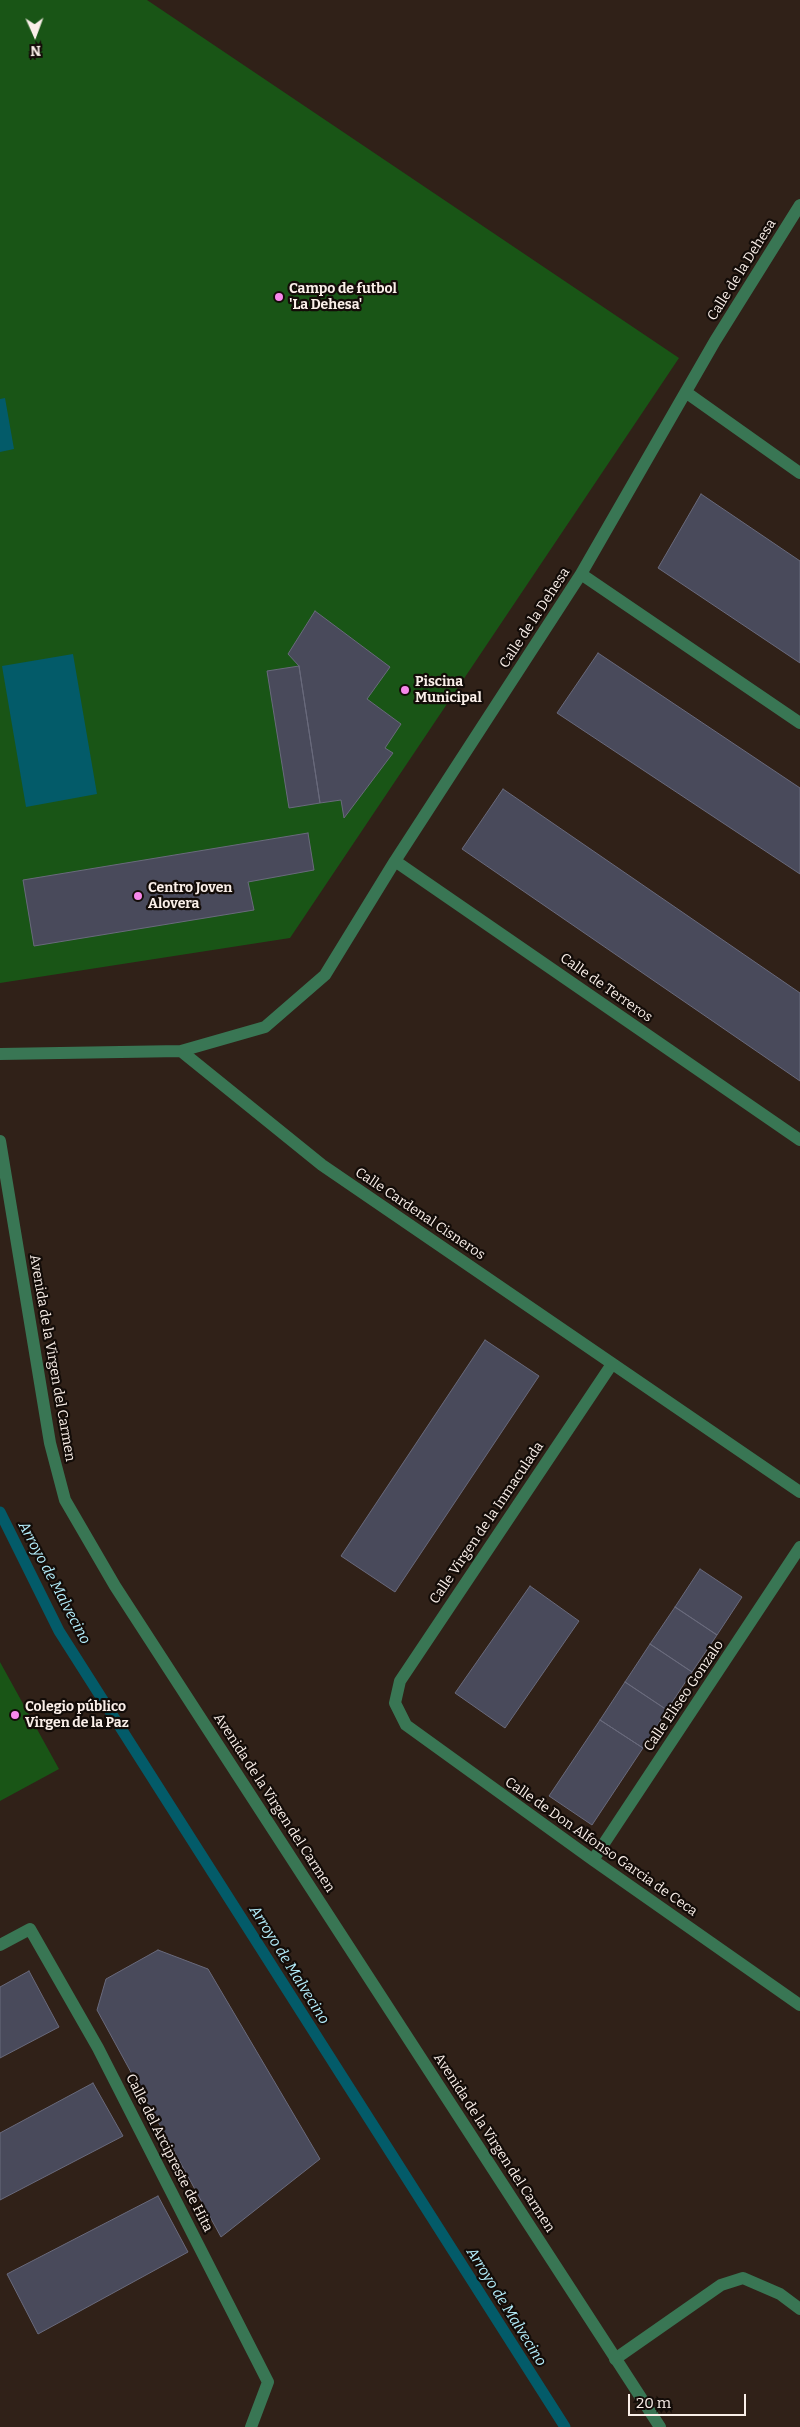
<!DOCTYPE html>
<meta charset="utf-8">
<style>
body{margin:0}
#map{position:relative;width:800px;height:2427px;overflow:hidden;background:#302118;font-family:Bitter,serif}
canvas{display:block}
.north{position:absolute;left:10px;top:10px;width:50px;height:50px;-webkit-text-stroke:4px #130c08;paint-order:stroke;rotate:178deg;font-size:14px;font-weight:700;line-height:20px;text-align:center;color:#faefe9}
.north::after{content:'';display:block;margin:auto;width:18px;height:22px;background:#faefe9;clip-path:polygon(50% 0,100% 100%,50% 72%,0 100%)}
.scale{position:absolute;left:628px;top:2394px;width:118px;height:22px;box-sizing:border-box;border:2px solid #faefe9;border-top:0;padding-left:6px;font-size:15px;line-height:18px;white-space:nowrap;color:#faefe9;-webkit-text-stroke:4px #130c08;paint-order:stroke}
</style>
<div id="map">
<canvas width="800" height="2427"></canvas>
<div class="north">N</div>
<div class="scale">20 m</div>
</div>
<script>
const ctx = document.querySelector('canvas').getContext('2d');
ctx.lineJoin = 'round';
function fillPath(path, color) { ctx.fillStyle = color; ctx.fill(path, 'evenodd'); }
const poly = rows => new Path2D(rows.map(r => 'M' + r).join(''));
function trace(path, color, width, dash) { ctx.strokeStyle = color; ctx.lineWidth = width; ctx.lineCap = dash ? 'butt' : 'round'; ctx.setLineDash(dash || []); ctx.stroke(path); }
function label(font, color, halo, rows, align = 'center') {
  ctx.font = font + ' Bitter,serif'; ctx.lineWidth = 4.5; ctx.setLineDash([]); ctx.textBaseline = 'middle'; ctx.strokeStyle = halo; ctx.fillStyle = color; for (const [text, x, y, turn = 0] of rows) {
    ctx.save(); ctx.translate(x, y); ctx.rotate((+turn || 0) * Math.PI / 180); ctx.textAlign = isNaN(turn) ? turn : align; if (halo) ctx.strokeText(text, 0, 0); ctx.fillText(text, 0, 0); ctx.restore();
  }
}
const green = poly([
 [0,0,147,0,679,358,290,938,0,983],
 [0,1662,59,1769,0,1801]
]);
const water = poly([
 [5,398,14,449,0,452,0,399],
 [73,654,97,794,26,807,2,666]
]);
const stream = poly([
 [0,1512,59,1631,565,2427]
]);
const building = poly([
 [701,494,800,561,800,663,658,568,701,494],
 [315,611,390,667,367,699,401,724,385,748,393,753,344,818,341,800,320,803,299,666,288,654,315,611],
 [598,653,800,788,800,874,557,713,598,653],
 [299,666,320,803,289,808,267,671,299,666],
 [503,789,800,993,800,1081,462,849,503,789],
 [308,833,314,870,248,882,254,910,34,946,23,880,308,833],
 [485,1340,539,1376,395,1592,341,1556,485,1340],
 [700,1569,742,1597,717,1635,675,1607,700,1569],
 [530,1586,579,1621,505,1728,455,1693,530,1586],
 [675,1607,717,1635,692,1672,650,1644,675,1607],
 [650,1644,692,1672,667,1710,625,1682,650,1644],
 [625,1682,667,1710,643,1748,600,1720,625,1682],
 [600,1720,643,1748,592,1825,549,1796,600,1720],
 [158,1950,208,1969,320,2159,221,2237,97,2010,106,1979,158,1950],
 [29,1971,59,2027,0,2058,0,1987,29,1971],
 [93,2083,123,2136,0,2200,0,2133,93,2083],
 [158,2196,188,2252,38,2334,7,2274,158,2196]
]);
const service = poly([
 [615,2359,721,2285,743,2278,780,2294,800,2309]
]);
const minor = poly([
 [687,393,800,473],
 [581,574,800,723],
 [395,861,800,1140],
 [181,1051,322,1165,800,1492],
 [0,1054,181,1051,265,1027,325,975,395,861,581,574,715,341,800,205],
 [0,1141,50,1443,65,1500,115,1586,660,2427],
 [612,1364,400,1681,395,1703,406,1725,593,1860,800,2005],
 [593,1860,800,1547],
 [0,1945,30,1929,98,2048,268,2382,251,2427]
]);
const markers = [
 [279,297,5,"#f788eb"],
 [405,690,5,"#f788eb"],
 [138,896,5,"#f788eb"],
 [15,1715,5,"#f788eb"]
];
const streetNames = [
 ["Calle de la Dehesa",742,270,-58],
 ["Calle de la Dehesa",535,618,-57],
 ["Calle de Terreros",606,988,35],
 ["Calle Cardenal Cisneros",420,1214,34],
 ["Avenida de la Virgen del Carmen",52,1358,80],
 ["Calle Virgen de la Inmaculada",487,1523,-56],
 ["Calle Eliseo Gonzalo",684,1696,-56],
 ["Avenida de la Virgen del Carmen",274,1803,57],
 ["Calle de Don Alfonso Garcia de Ceca",601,1847,35],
 ["Avenida de la Virgen del Carmen",494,2143,57],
 ["Calle del Arcipreste de Hita",169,2153,63]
];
const poiNames = [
 ["Campo de futbol",289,289],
 ["'La Dehesa'",289,305],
 ["Piscina",415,682],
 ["Municipal",415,698],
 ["Centro Joven",148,888],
 ["Alovera",148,904],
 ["Colegio público",25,1707],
 ["Virgen de la Paz",25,1723]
];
const waterNames = [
 ["Arroyo de Malvecino",54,1583,62],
 ["Arroyo de Malvecino",289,1965,58],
 ["Arroyo de Malvecino",506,2307,58]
];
fillPath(green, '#195516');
fillPath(water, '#035b69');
trace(stream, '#035b69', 11);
fillPath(building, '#494a5b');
trace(building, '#696a7c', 1);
trace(service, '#397654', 12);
trace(minor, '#397654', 12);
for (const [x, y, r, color] of markers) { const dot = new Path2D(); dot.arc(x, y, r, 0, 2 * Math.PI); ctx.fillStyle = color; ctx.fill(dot); trace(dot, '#130c08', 2); }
label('14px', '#faefe9', '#130c08', streetNames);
label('bold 14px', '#faefe9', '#130c08', poiNames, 'left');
label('italic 15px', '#b5effd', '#130c08', waterNames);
</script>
